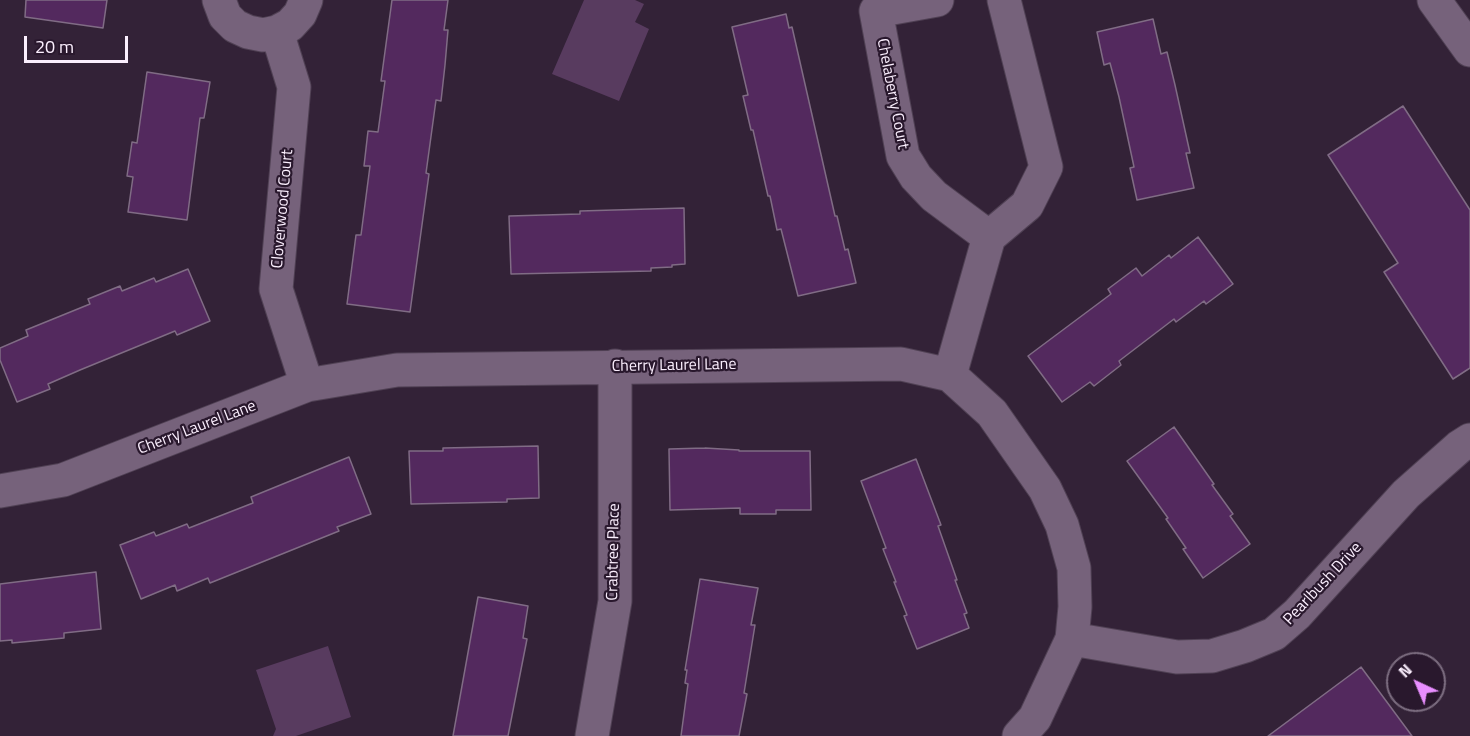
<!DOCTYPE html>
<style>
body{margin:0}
#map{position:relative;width:1470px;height:736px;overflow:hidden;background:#332237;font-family:"Titillium Web",sans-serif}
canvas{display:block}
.north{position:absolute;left:1386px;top:652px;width:60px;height:60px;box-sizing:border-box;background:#29182d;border:2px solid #7d6e81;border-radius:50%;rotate:316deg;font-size:16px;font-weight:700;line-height:24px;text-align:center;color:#fbeffe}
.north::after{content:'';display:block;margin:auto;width:21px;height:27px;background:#e88eff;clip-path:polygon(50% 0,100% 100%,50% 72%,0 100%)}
.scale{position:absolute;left:24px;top:36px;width:104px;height:27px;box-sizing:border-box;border:3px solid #fbeffe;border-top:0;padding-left:8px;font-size:18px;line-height:21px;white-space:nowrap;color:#fbeffe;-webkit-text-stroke:4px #29182d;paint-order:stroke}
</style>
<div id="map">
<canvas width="1470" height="736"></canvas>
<div class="north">N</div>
<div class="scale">20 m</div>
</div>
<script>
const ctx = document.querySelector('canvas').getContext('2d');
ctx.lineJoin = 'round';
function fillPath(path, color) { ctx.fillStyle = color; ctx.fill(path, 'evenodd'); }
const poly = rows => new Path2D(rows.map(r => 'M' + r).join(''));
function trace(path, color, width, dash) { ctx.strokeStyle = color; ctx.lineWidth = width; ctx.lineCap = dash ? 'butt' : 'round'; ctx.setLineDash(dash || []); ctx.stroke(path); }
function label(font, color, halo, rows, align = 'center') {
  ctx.font = font + ' "Titillium Web",sans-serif'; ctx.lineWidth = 4.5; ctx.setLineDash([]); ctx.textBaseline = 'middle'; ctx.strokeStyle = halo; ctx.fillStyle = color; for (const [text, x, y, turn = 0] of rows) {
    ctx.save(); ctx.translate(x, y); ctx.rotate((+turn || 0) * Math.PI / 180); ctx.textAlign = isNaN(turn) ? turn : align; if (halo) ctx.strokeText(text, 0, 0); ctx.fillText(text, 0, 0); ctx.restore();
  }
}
const green = poly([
 [584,0,635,0,644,4,635,22,649,29,619,101,552,74],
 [328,646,351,717,296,736,273,736,276,729,256,670]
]);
const building = poly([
 [26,0,107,0,103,28,25,17,26,0],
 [392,0,448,0,444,30,448,30,445,65,441,101,436,100,426,173,429,174,410,312,347,304,356,235,361,235,370,166,364,166,368,131,378,132,385,81,381,81,392,0],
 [786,14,789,28,792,27,835,216,837,216,845,250,848,249,856,283,798,296,781,229,777,230,770,196,768,196,753,130,751,130,743,96,748,95,732,27,786,14],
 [1153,19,1161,54,1167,52,1175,85,1190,153,1186,153,1194,188,1137,200,1130,168,1134,167,1119,97,1110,63,1104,65,1097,32,1153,19],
 [147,72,210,82,204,118,200,118,187,220,128,212,133,177,127,176,132,142,137,143,147,72],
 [1403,106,1470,210,1470,368,1453,379,1384,272,1398,263,1328,155,1403,106],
 [684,208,685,264,672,265,672,267,651,268,651,271,511,274,509,216,580,214,580,211,684,208],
 [1198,237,1233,284,1206,304,1204,301,1176,322,1174,319,1119,361,1121,365,1094,386,1090,382,1062,402,1028,356,1111,294,1108,289,1136,268,1142,276,1169,255,1171,258,1198,237],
 [188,269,210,321,177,335,175,331,80,370,48,384,50,389,17,402,0,360,0,348,28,336,26,330,90,304,88,299,120,286,122,291,154,278,156,282,188,269],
 [1174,427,1214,484,1212,485,1233,514,1230,516,1250,544,1203,578,1183,549,1186,548,1166,519,1168,518,1127,461,1174,427],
 [538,446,539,498,507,499,507,502,411,504,409,451,443,451,443,448,538,446],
 [705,448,739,450,739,451,810,451,811,510,776,510,776,514,740,514,740,508,670,510,669,449,705,448],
 [349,457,371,514,337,527,339,531,210,583,208,578,177,591,175,585,141,599,120,545,154,532,156,536,187,524,189,528,253,503,251,497,349,457],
 [916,459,941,525,938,526,957,580,955,580,967,613,964,614,969,628,917,649,904,616,907,615,894,582,896,582,883,549,886,548,861,481,916,459],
 [96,572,101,629,64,633,64,638,12,643,12,640,0,641,0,584,96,572],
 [700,579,758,588,751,625,755,625,744,693,747,694,739,736,681,736,688,684,685,683,687,670,685,670,700,579],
 [478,597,528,606,523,638,527,639,508,736,453,736,478,597],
 [1361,667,1412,736,1268,736,1361,667]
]);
const minor = poly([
 [219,0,225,16,235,26,248,32,263,35,277,32,290,25,300,14,306,0],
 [937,0,876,11,903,156,916,177,934,196,989,237],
 [1434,0,1470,50],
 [277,32,294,87,276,289,307,385],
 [950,375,989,237,1027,205,1046,167,1004,0],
 [0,491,63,480,307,385,397,370,901,364,950,375,992,413,1045,489,1062,525,1074,568,1075,607,1072,639,1035,718,1019,736],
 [1072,639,1177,657,1212,656,1245,646,1274,634,1297,614,1406,494,1459,447,1470,440],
 [592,736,615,601,615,366]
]);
const streetNames = [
 ["Chelaberry Court",892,94,79],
 ["Cloverwood Court",283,209,-85],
 ["Cherry Laurel Lane",674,366,-1],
 ["Cherry Laurel Lane",197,428,-21],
 ["Crabtree Place",614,552,-89],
 ["Pearlbush Drive",1323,584,-47]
];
fillPath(green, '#583b5f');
fillPath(building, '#53295e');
trace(building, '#806c85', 1.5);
trace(minor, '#504154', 35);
trace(minor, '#76627b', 33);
label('16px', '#fbeffe', '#29182d', streetNames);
</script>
